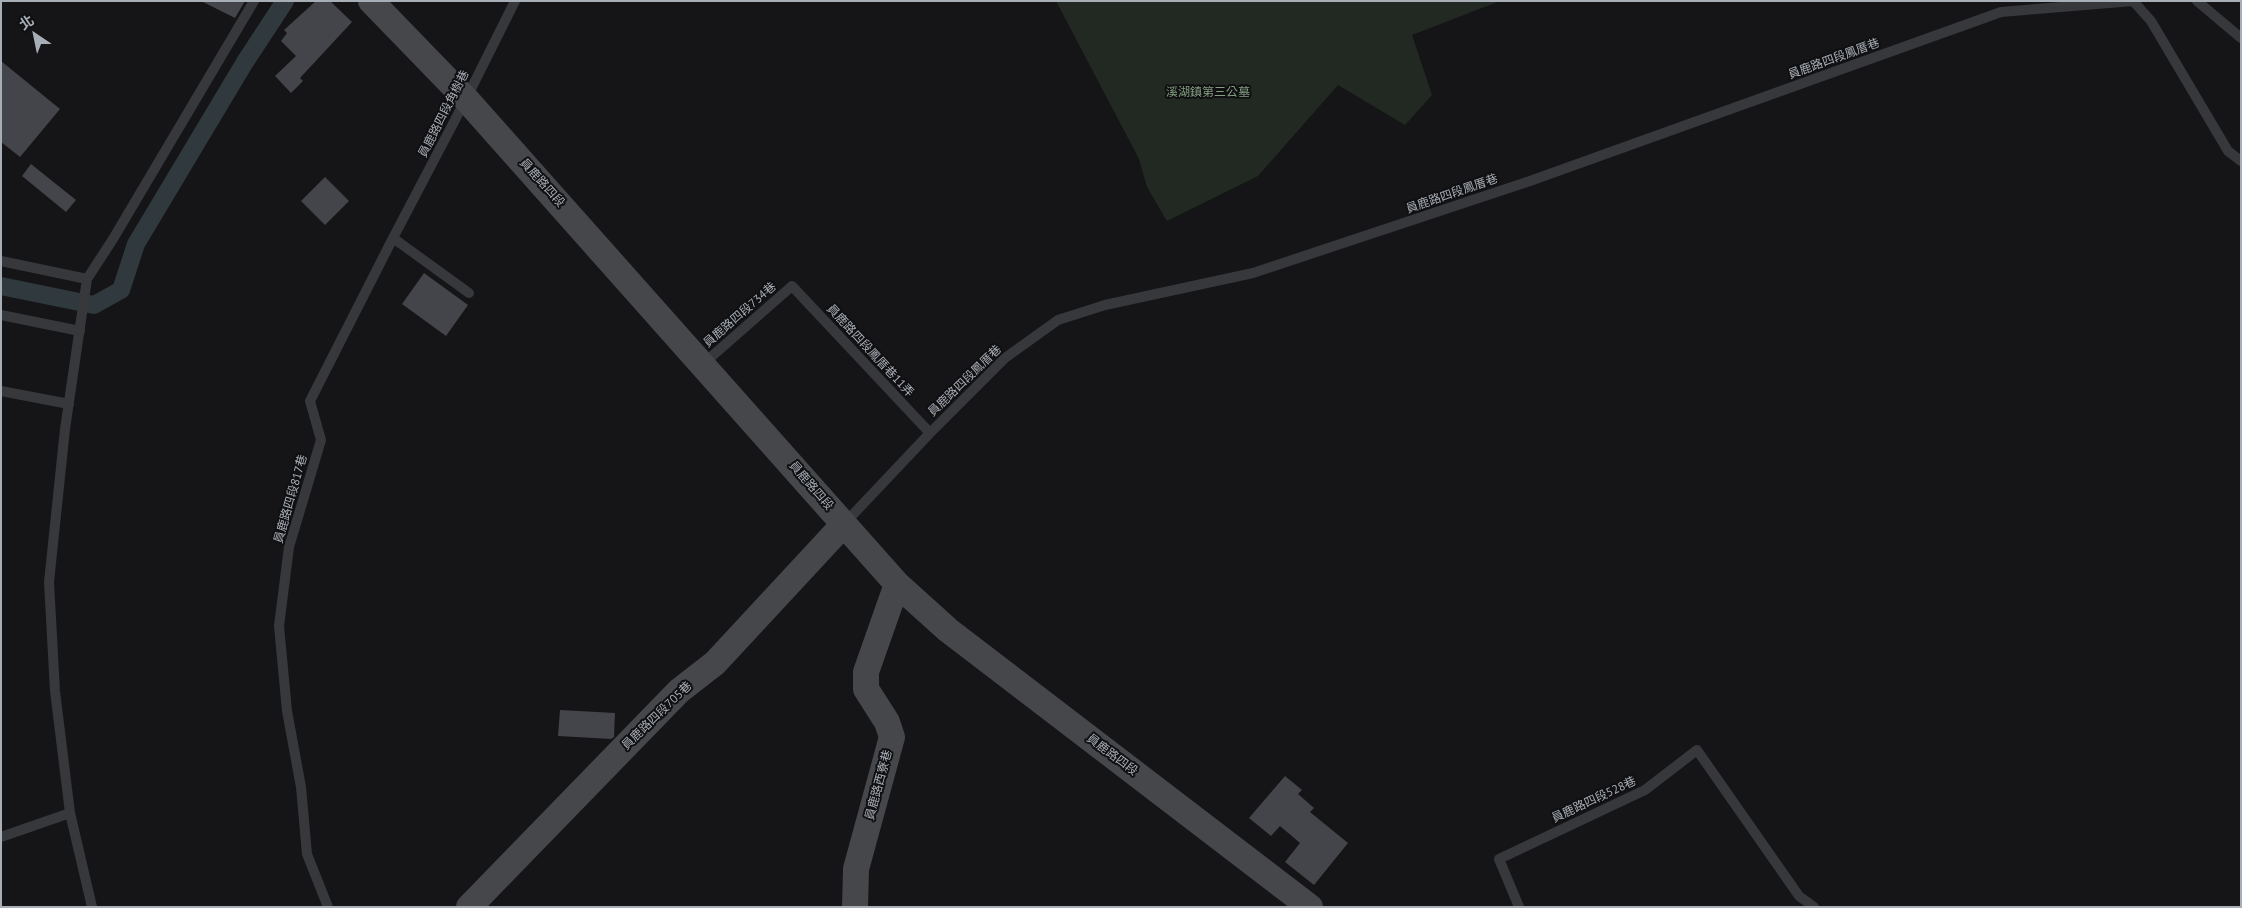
<!DOCTYPE html>
<meta charset="utf-8">
<style>
body{margin:0}
#map{position:relative;width:2242px;height:908px;overflow:hidden;background:#151517;font-family:"PT Sans","Noto Sans TC",sans-serif}
canvas{display:block}
.frame{position:absolute;inset:0;border:2px solid #a8aeb6;pointer-events:none}
.north{position:absolute;left:10px;top:10px;width:50px;height:50px;-webkit-text-stroke:4px #101012;paint-order:stroke;rotate:326deg;font-size:14px;font-weight:700;line-height:20px;text-align:center;color:#a8aeb6}
.north::after{content:'';display:block;margin:auto;width:18px;height:22px;background:#a8aeb6;clip-path:polygon(50% 0,100% 100%,50% 72%,0 100%)}
</style>
<div id="map">
<canvas width="2242" height="908"></canvas>
<div class="frame"></div>
<div class="north">北</div>
</div>
<script>
const ctx = document.querySelector('canvas').getContext('2d');
ctx.lineJoin = 'round';
function fillPath(path, color) { ctx.fillStyle = color; ctx.fill(path, 'evenodd'); }
const poly = rows => new Path2D(rows.map(r => 'M' + r).join(''));
function trace(path, color, width, dash) { ctx.strokeStyle = color; ctx.lineWidth = width; ctx.lineCap = dash ? 'butt' : 'round'; ctx.setLineDash(dash || []); ctx.stroke(path); }
function label(font, color, halo, rows, align = 'center') {
  ctx.font = font + ' "PT Sans","Noto Sans TC",sans-serif'; ctx.lineWidth = 4; ctx.setLineDash([]); ctx.textBaseline = 'middle'; ctx.strokeStyle = halo; ctx.fillStyle = color; for (const [text, x, y, turn = 0] of rows) {
    ctx.save(); ctx.translate(x, y); ctx.rotate((+turn || 0) * Math.PI / 180); ctx.textAlign = isNaN(turn) ? turn : align; if (halo) ctx.strokeText(text, 0, 0); ctx.fillText(text, 0, 0); ctx.restore();
  }
}
const green = poly([
 [1056,1,1500,1,1412,35,1432,95,1405,125,1338,85,1258,176,1167,221,1147,187,1139,159]
]);
const canal = poly([
 [1,286,94,305,121,290,136,244,245,62,285,1]
]);
const building = poly([
 [201,1,245,1,235,18],
 [316,1,330,1,352,22,300,78,303,81,291,93,275,76,296,56,281,41,287,33,284,30],
 [1,61,60,109,20,157,1,142],
 [31,164,76,200,66,212,22,176],
 [325,177,349,201,325,225,301,201],
 [424,273,468,305,446,336,402,304],
 [560,710,615,713,614,737,611,739,558,736],
 [1285,776,1302,790,1298,794,1314,808,1310,812,1348,843,1314,885,1285,862,1300,843,1280,826,1271,836,1249,818]
]);
const lane = poly([
 [2133,1,2151,21,2228,151,2241,161],
 [2197,1,2241,38],
 [393,238,466,99,515,1],
 [1,261,87,279],
 [1,315,80,331],
 [703,364,792,286,930,433],
 [1,391,69,404],
 [844,524,930,433,1005,358,1058,320,1105,305,1253,273,1530,181,2001,12,2133,1],
 [1,837,70,813],
 [92,907,70,813,55,691,49,582,65,429,87,279,113,239,254,1],
 [328,907,307,854,301,787,287,711,279,626,289,547,321,440,310,401,393,238,469,293],
 [1519,907,1499,859,1645,790,1697,750,1799,896,1814,907]
]);
const secondary = poly([
 [371,1,466,99,897,584,948,630,1310,907],
 [469,907,679,691,715,663,844,524],
 [855,907,856,869,892,737,887,722,866,689,866,672,897,584]
]);
const streetNames = [
 ["員鹿路四段鳳厝巷",1834,59,-20],
 ["員鹿路四段角樹巷",444,114,-63],
 ["員鹿路四段",542,183,48],
 ["員鹿路四段鳳厝巷",1452,194,-19],
 ["員鹿路四段734巷",740,315,-41],
 ["員鹿路四段鳳厝巷11弄",870,351,47],
 ["員鹿路四段鳳厝巷",965,381,-44],
 ["員鹿路四段",811,486,49],
 ["員鹿路四段817巷",291,499,-74],
 ["員鹿路四段705巷",657,716,-44],
 ["員鹿路四段",1112,755,37],
 ["員鹿路西寮巷",879,785,-75],
 ["員鹿路四段528巷",1594,800,-25]
];
const parkNames = [
 ["溪湖鎮第三公墓",1208,93]
];
fillPath(green, '#222922');
trace(canal, '#2f393e', 18);
fillPath(building, '#44454a');
trace(lane, '#36383b', 10);
trace(secondary, '#45474b', 26);
label('12px', '#a8aeb6', '#101012', streetNames);
label('12px', '#839f81', '#101012', parkNames);
</script>
